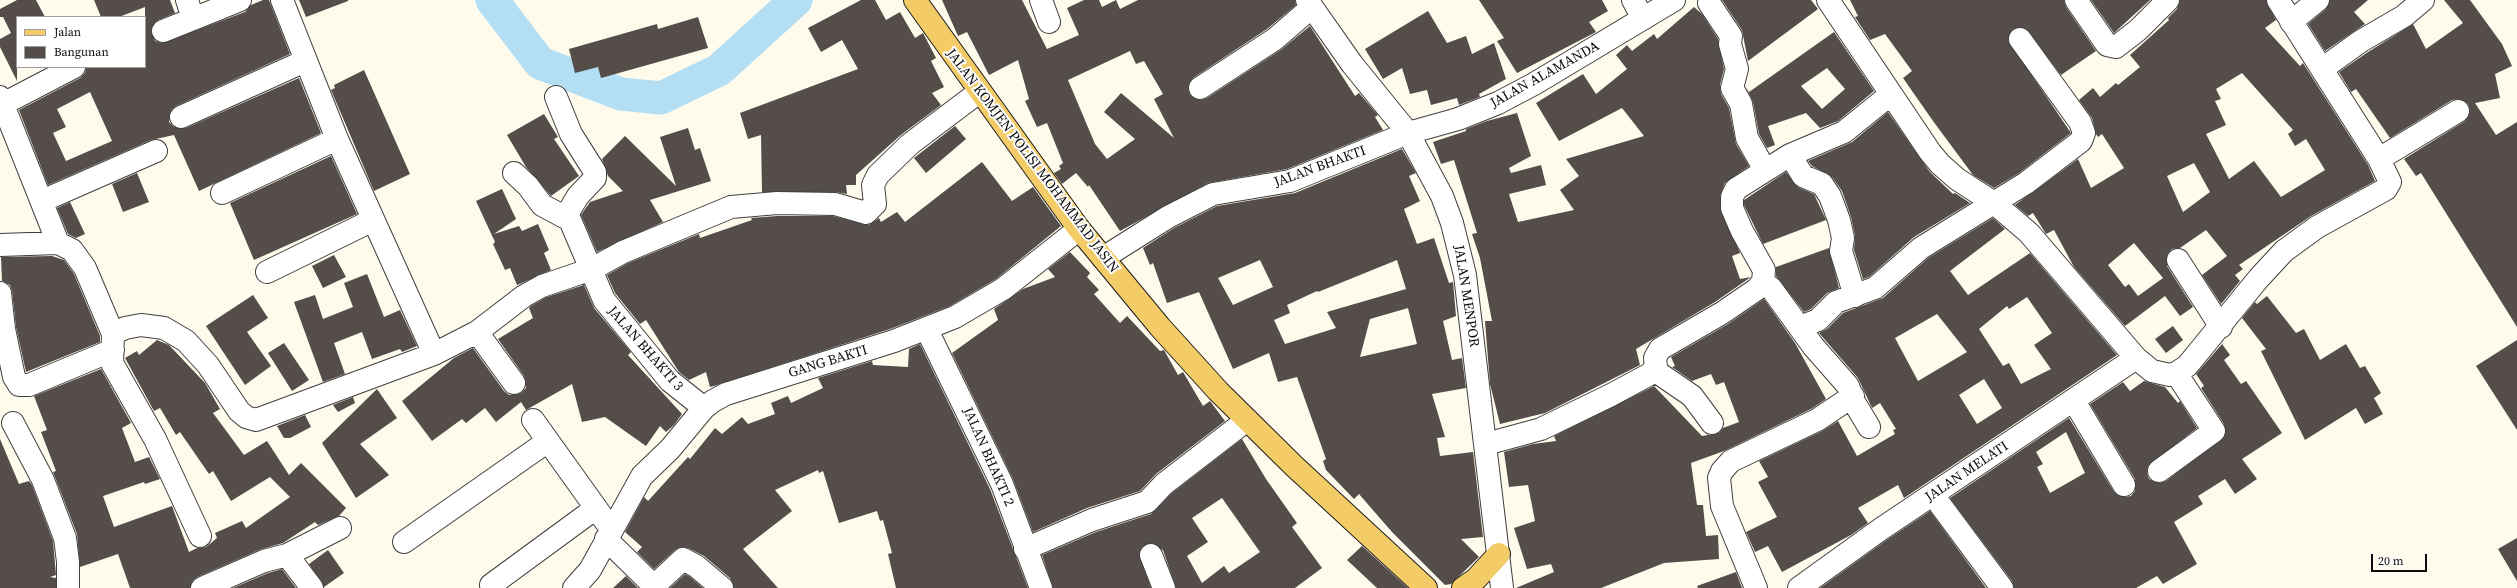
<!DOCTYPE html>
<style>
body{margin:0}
#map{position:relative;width:2517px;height:588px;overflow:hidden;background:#fefaec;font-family:"Source Serif 4",serif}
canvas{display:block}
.legend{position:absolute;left:16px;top:16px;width:130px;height:52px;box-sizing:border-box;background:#fff;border:1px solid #9e9e9e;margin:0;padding:5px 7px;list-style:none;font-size:12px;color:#0c0c0c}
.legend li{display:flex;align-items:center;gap:8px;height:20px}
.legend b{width:20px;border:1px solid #9e9e9e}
.scale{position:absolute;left:2371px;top:554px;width:56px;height:18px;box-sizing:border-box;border:2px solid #0c0c0c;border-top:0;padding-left:5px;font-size:12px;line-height:14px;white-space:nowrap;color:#0c0c0c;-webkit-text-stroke:3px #fff;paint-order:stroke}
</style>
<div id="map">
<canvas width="2517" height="588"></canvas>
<ul class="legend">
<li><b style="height:5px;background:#f3cc67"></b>Jalan</li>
<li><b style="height:11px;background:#544d49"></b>Bangunan</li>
</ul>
<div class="scale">20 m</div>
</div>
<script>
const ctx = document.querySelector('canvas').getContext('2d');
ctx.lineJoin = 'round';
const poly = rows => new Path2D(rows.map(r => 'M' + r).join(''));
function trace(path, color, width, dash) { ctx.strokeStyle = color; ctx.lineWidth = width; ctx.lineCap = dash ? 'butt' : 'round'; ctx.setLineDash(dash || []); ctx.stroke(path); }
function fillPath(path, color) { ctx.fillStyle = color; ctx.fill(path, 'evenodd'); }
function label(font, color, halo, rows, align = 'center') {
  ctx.font = font + ' "Source Serif 4",serif'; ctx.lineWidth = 4; ctx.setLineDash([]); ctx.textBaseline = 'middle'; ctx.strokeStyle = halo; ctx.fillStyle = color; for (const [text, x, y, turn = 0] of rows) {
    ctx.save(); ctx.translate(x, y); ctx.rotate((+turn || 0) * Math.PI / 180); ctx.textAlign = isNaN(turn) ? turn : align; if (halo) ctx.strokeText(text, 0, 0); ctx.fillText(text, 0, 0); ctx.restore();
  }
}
const river = poly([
 [492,0,540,63,621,94,661,98,719,70,796,0]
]);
const building = poly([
 [17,0,36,0,45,17,17,17,17,81,0,47,0,39,11,33,3,17,0,17,0,9],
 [94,0,170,0,175,13,158,20,151,29,155,41,162,43,245,12,251,5,263,0,269,0,290,54,176,106,171,110,169,122,174,127,186,128,299,78,321,133,199,191,174,135,151,140,48,185,19,110,80,78,85,73,86,67,145,67,145,7,119,17,101,17],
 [90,92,112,141,66,161,53,133,66,127,57,109],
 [299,0,348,0,348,1,306,17],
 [861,0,875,0,886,20,900,12,915,38,923,33,936,58,931,61,944,87,932,93,941,105,902,134,856,175,856,185,846,185,847,194,835,192,762,192,761,135,748,139,740,113,858,69,842,40,821,52,808,28],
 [942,0,1022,0,1047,49,1079,35,1067,8,1084,0,1099,0,1102,7,1116,0,1120,9,1138,0,1295,0,1296,5,1267,29,1193,78,1188,88,1190,95,1200,100,1207,98,1282,49,1310,26,1355,96,1359,93,1378,115,1375,117,1383,130,1287,169,1208,183,1120,231,1089,185,1088,187,1076,173,1062,184,1054,173,1061,169,1059,166,1063,163,1047,123,1037,127,1025,101,1029,99,1018,60,989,75,967,32,958,36],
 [1130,51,1136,64,1144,61,1163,94,1154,99,1174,138,1121,93,1104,112,1135,139,1107,159,1095,144,1068,80],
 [1479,0,1602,0,1608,11,1589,22,1596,32,1517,73,1497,41,1504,38],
 [1722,0,1811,0,1818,9,1748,61,1742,30],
 [1850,0,2064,0,2066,7,2096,51,2061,75,2025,28,2013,29,2008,40,2071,133,2019,173,1994,188,1973,175,1933,121,1903,78,1912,71,1885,34,1870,40,1855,17,1858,16],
 [2091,0,2150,0,2114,33],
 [2180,0,2266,0,2276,20,2265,28,2300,66,2303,63,2368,165,2375,181,2311,216,2239,265,2243,269,2235,275,2240,281,2221,304,2202,275,2227,256,2206,230,2180,248,2172,249,2167,255,2167,266,2193,307,2180,316,2165,296,2125,326,2074,267,2054,230,2046,234,2033,213,2028,216,2015,205,2078,159,2091,188,2124,168,2102,134,2098,137,2096,134,2092,118,2079,100,2093,88,2100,97,2116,83,2118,85,2140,67,2130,55,2169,20,2168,18,2177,9],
 [2242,73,2293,130,2288,134,2295,146,2306,139,2325,170,2281,197,2254,161,2229,179,2206,134,2226,125,2215,101,2221,99,2216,89],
 [2194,163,2210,192,2183,212,2167,176],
 [2134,243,2163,278,2138,296,2129,284,2125,287,2108,265],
 [2330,0,2368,0,2354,12,2365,24,2325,51,2308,24,2326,9],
 [2444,0,2470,0,2502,44,2512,66,2495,74,2500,98,2475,103,2496,135,2517,122,2517,327,2421,173,2416,176,2404,159,2465,121,2470,111,2468,104,2458,99,2452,100,2390,138,2356,89,2351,92,2339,72,2368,52,2413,24,2426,49,2463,23],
 [1694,7,1702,14,1718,39,1724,69,1720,85,1721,94,1729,108,1736,144,1749,166,1725,183,1720,197,1720,208,1740,253,1732,256,1740,279,1751,277,1715,302,1636,349,1640,365,1545,413,1500,424,1490,384,1485,321,1492,321,1480,258,1472,234,1477,233,1454,160,1441,164,1433,142,1466,131,1466,129,1487,121,1517,113,1531,156,1509,168,1511,173,1541,165,1546,185,1509,194,1518,222,1574,210,1560,190,1579,176,1566,159,1644,136,1622,108,1559,141,1536,103,1583,74,1596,94,1627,69,1616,55,1627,45,1632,51,1654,34,1657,39],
 [1428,11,1447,43,1466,36,1472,54,1494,43,1506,79,1479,94,1480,97,1459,105,1457,98,1431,105,1427,90,1410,94,1402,68,1383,79,1365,49],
 [698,17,708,48,601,78,598,67,575,73,569,49,657,24,658,29],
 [1834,32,1874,91,1838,121,1820,128,1806,113,1768,126,1775,145,1767,148,1759,134,1753,102,1746,87,1749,92],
 [1827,68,1845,89,1822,109,1801,86],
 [364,70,410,174,374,191,331,90,335,88,334,85],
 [1888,112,1930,172,1953,194,1955,193,1970,203,1914,237,1869,277,1863,279,1854,250,1855,236,1851,217,1842,191,1832,177,1812,166,1808,161,1852,142],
 [544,114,558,137,554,139,579,176,551,196,526,167,507,135],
 [955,126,966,139,926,173,914,158],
 [688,128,695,150,700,148,711,181,650,200,663,222,597,252,581,215,590,202,623,191,608,176,602,159,625,136,676,186,660,137],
 [1402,149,1416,173,1409,176,1420,201,1404,209,1417,244,1434,238,1449,283,1453,282,1456,316,1443,321,1452,360,1462,358,1466,388,1432,394,1445,437,1437,438,1440,456,1473,452,1483,537,1461,539,1479,557,1451,584,1445,585,1392,532,1359,494,1354,499,1326,470,1323,461,1326,459,1297,377,1278,382,1269,353,1233,369,1199,292,1167,303,1153,263,1150,265,1143,248,1174,228,1217,206,1295,193],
 [1260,260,1273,287,1233,305,1218,278],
 [1397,260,1406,289,1327,312,1336,328,1285,344,1274,320,1290,313,1287,305,1317,291,1318,292],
 [1408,308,1417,344,1360,357,1370,319],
 [331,156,357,214,254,260,230,203],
 [982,162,1012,201,1033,187,1061,226,996,279,950,306,890,329,714,386,710,387,706,372,689,380,679,372,646,320,640,324,615,293,607,275,628,263,699,234,700,238,752,220,751,218,777,216,833,216,869,225,879,218,881,222,897,212,905,222],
 [1786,172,1798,187,1814,194,1826,220,1763,244,1744,205,1744,200],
 [137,173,149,202,123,212,112,184],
 [502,189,516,219,494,234,519,226,522,231,538,224,549,250,544,253,551,270,517,285,510,268,505,270,493,244,495,242,476,201],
 [70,202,85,234,76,238,68,234,57,208],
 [1993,218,2005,229,1950,271,1968,295,2030,253,2117,355,1904,498,1898,485,1858,508,1868,523,1851,535,1782,572,1768,546,1755,552,1746,532,1777,517,1758,482,1768,477,1759,461,1822,431,1838,421,1857,456,1895,434,1893,430,1896,429,1880,403,1872,408,1858,378,1819,333,1827,329,1843,313,1883,298,1928,258],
 [2027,297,2052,333,2034,345,2051,369,2021,384,2009,363,2003,366,1979,329,2007,306,2009,309],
 [1937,314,1967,352,1918,381,1895,338],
 [1984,379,2002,408,1977,424,1959,395],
 [1829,248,1839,288,1827,293,1811,309,1804,312,1776,276,1776,267],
 [1070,252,1090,273,1087,277,1099,290,1094,294,1120,323,1127,316,1160,351,1164,350,1178,375,1183,372,1203,406,1210,401,1225,421,1156,474,1140,491,1087,508,1033,532,1013,479,952,353,998,320,994,309,1023,289,1055,277,1048,269],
 [334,255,346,277,323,288,312,266],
 [52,256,64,260,74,274,100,336,100,342,26,372,16,327,12,291,10,285,2,281,1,257],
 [367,274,384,317,400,310,417,346,402,352,400,349,372,359,362,332,334,343,345,374,323,382,294,302,315,295,323,319,353,307,344,283],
 [584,285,594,308,631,352,628,355,682,414,674,425,666,432,660,426,646,446,605,417,582,422,572,384,526,410,521,402,496,422,485,408,466,423,462,419,432,441,402,401,454,358,473,348,504,391,509,395,521,393,526,388,524,376,498,339,533,318,529,308,531,306,547,297],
 [253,295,268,318,247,332,271,366,245,385,206,326],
 [2267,296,2296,333,2304,329,2320,360,2346,344,2360,368,2365,366,2381,393,2374,398,2383,414,2365,424,2356,408,2305,440,2261,351,2266,349,2242,318,2255,302,2257,304],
 [1764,299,1795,343,1826,399,1811,409,1724,451,1691,463,1697,505,1703,505,1706,536,1718,535,1719,559,1664,563,1601,588,1516,588,1554,572,1551,564,1527,569,1514,528,1535,521,1528,485,1509,487,1504,452,1533,444,1556,441,1554,436,1654,386,1702,436,1719,433,1723,428,1739,422,1724,382,1716,385,1711,374,1692,381,1672,367,1675,366,1671,357,1728,324],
 [2173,326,2183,340,2166,353,2155,339],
 [157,340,169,345,205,383,220,409,213,413,244,455,267,441,289,475,301,463,346,508,339,516,318,525,315,522,283,543,259,550,197,577,192,581,190,588,130,588,118,554,80,567,77,534,53,472,56,471,41,432,47,430,34,396,101,369,131,423,122,428,135,462,149,457,160,479,145,484,144,482,103,496,114,527,172,506,189,552,197,548,206,547,217,538,215,533,242,521,246,528,290,497,270,477,231,501,213,471,209,474,180,432,176,435,160,408,154,411,125,358,137,351,139,355],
 [2517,340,2517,430,2476,366],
 [284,343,309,380,292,391,268,353],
 [920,344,990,489,1028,588,896,588,888,554,892,553,883,520,880,521,877,511,839,523,823,471,819,473,818,470,775,490,792,511,743,549,778,588,734,588,730,578,704,556,688,548,682,547,675,550,654,569,637,552,642,547,625,532,644,497,648,501,688,457,690,459,715,428,722,434,742,417,748,424,775,414,771,403,788,396,791,403,823,388,818,378,872,361,873,365,908,367,909,349],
 [2222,344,2230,355,2224,360,2241,384,2246,381,2282,433,2242,459,2257,479,2235,494,2225,479,2198,496,2203,504,2174,522,2197,564,2163,584,2157,576,2136,588,2014,588,2012,581,1950,498,2069,418,2114,492,2124,497,2131,496,2135,491,2135,479,2090,404,2123,382,2130,391,2144,381,2165,387,2178,403,2180,401,2197,428,2148,466,2147,473,2149,479,2160,483,2166,481,2225,436,2224,424,2201,388,2204,386,2196,374],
 [2066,432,2085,473,2050,493,2037,467,2043,464,2036,452],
 [377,389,397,418,360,444,389,475,356,498,322,443],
 [353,397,355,403,338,412,333,405],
 [305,415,311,427,290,438,284,438,277,426],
 [0,439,19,484,29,481,32,485,53,541,56,575,50,577,56,578,56,588,0,588],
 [1242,439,1266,479,1297,523,1292,527,1322,568,1295,588,1176,588,1163,550,1152,543,1142,547,1139,554,1151,588,1053,588,1042,555,1096,532,1151,514,1172,493],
 [1222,498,1260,552,1229,573,1224,566,1202,583,1187,556,1208,542,1192,518],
 [1930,511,1986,588,1820,588,1888,539],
 [2517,538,2517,581,2498,549],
 [1362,546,1408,588,1377,588,1347,560],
 [328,550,344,573,324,587,309,564],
 [282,569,296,588,233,588,268,573],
 [1736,572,1742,588,1698,588,1697,586],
 [685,574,689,576,703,588,670,588],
 [626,576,638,588,613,588]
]);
const minor = poly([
 [187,0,193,19,240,0],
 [282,0,337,139,434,354],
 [1041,0,1049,22],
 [1633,0,1643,19],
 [1828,0,1930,152,1940,164,1957,179,1994,203,2029,233,2136,358,2152,371,2170,375,2176,373,2187,366,2259,278,2284,251,2317,227,2386,189,2390,182,2379,159,2278,0],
 [2076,0,2107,45,2116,47,2138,30,2168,0],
 [1709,3,1731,36,1730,44,1737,69,1732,88,1741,104,1747,138,1765,170],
 [2291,22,2318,0],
 [163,31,193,19],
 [2322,69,2361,41,2404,16,2423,0],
 [1200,88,1275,39,1312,7],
 [0,97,58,243],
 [556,97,571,134,595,172,595,178,578,196,566,216],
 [3,104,74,67],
 [181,117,305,61],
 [1790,155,1803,176,1822,184,1830,196,1839,220,1843,238,1841,251,1855,296],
 [2379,159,2458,111],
 [514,173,528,186,542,205,570,220,604,300,670,381,704,408],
 [222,193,337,139],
 [42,201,156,151],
 [0,245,58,243,72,250,85,268,113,334,112,363,155,439,200,536],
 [1103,258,1168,217,1213,194,1290,181,1408,133,1458,119,1498,103,1534,84,1674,0],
 [2178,260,2221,327],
 [267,272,373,220],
 [1763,282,1771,288,1813,346,1848,386,1854,402,1869,427],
 [0,293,4,329,14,377,19,385,29,385,113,350],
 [1800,327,1818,320,1836,302,1875,288,1921,248,2026,183,2081,141,2084,133,2080,122,2020,39],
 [927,330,1002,484,1041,588],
 [477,332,514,383],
 [113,334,125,328,141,325,164,328,186,341,208,365,239,411,246,417,256,420,434,354,477,332,524,296,542,286,592,269,623,252,731,207,777,203,835,204,866,213,875,204,873,185,878,175,910,144,979,92],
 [1654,370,1692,396,1712,423],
 [2074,401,2124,485],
 [533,420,611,529],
 [13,423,43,480,65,538,68,562,68,588],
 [1486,444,1541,429,1611,395,1650,374,1656,367,1655,358,1660,349,1722,313,1757,289,1763,282,1764,270,1742,231,1732,208,1732,197,1736,189,1790,155,1844,132,1891,94],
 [2159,471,2214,431,2176,373],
 [1933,495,2002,588],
 [606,539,654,586,683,559,696,566,722,588],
 [404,542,548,441],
 [1025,549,1092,520,1147,502,1164,484,1247,420],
 [287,555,312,588],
 [1151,555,1164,588],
 [491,585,596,508],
 [202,588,264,561,287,555,340,528],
 [574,588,590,570,642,476,670,449,704,408,713,401,726,394,894,341,955,317,1003,289,1079,229],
 [1756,588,1722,506,1719,478,1722,471,1731,461,1817,420,1853,396],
 [1799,588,1881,529,2136,358]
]);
const tertiary = poly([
 [1307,0,1352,64,1408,133,1442,196,1452,223,1465,275,1502,588]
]);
const primary = poly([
 [915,0,1079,229,1160,327,1218,391,1294,466,1426,588],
 [1463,588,1476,579,1499,554]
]);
const streetNames = [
 ["JALAN ALAMANDA",1545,75,-29],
 ["JALAN KOMJEN POLISI MOHAMMAD JASIN",1032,161,53],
 ["JALAN BHAKTI",1320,167,-20],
 ["JALAN MENPOR",1466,296,81],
 ["JALAN BHAKTI 3",645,349,49],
 ["GANG BAKTI",828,362,-17],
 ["JALAN BHAKTI 2",988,457,66],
 ["JALAN MELATI",1967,472,-34]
];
trace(river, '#b3def4', 33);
fillPath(building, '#544d49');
trace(minor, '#3f3f3f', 24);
trace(tertiary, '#3f3f3f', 24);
trace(primary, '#1d1d1d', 24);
trace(minor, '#fff', 22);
trace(tertiary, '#fff', 22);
trace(primary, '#f3cc67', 22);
label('14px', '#0c0c0c', '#fff', streetNames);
</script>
